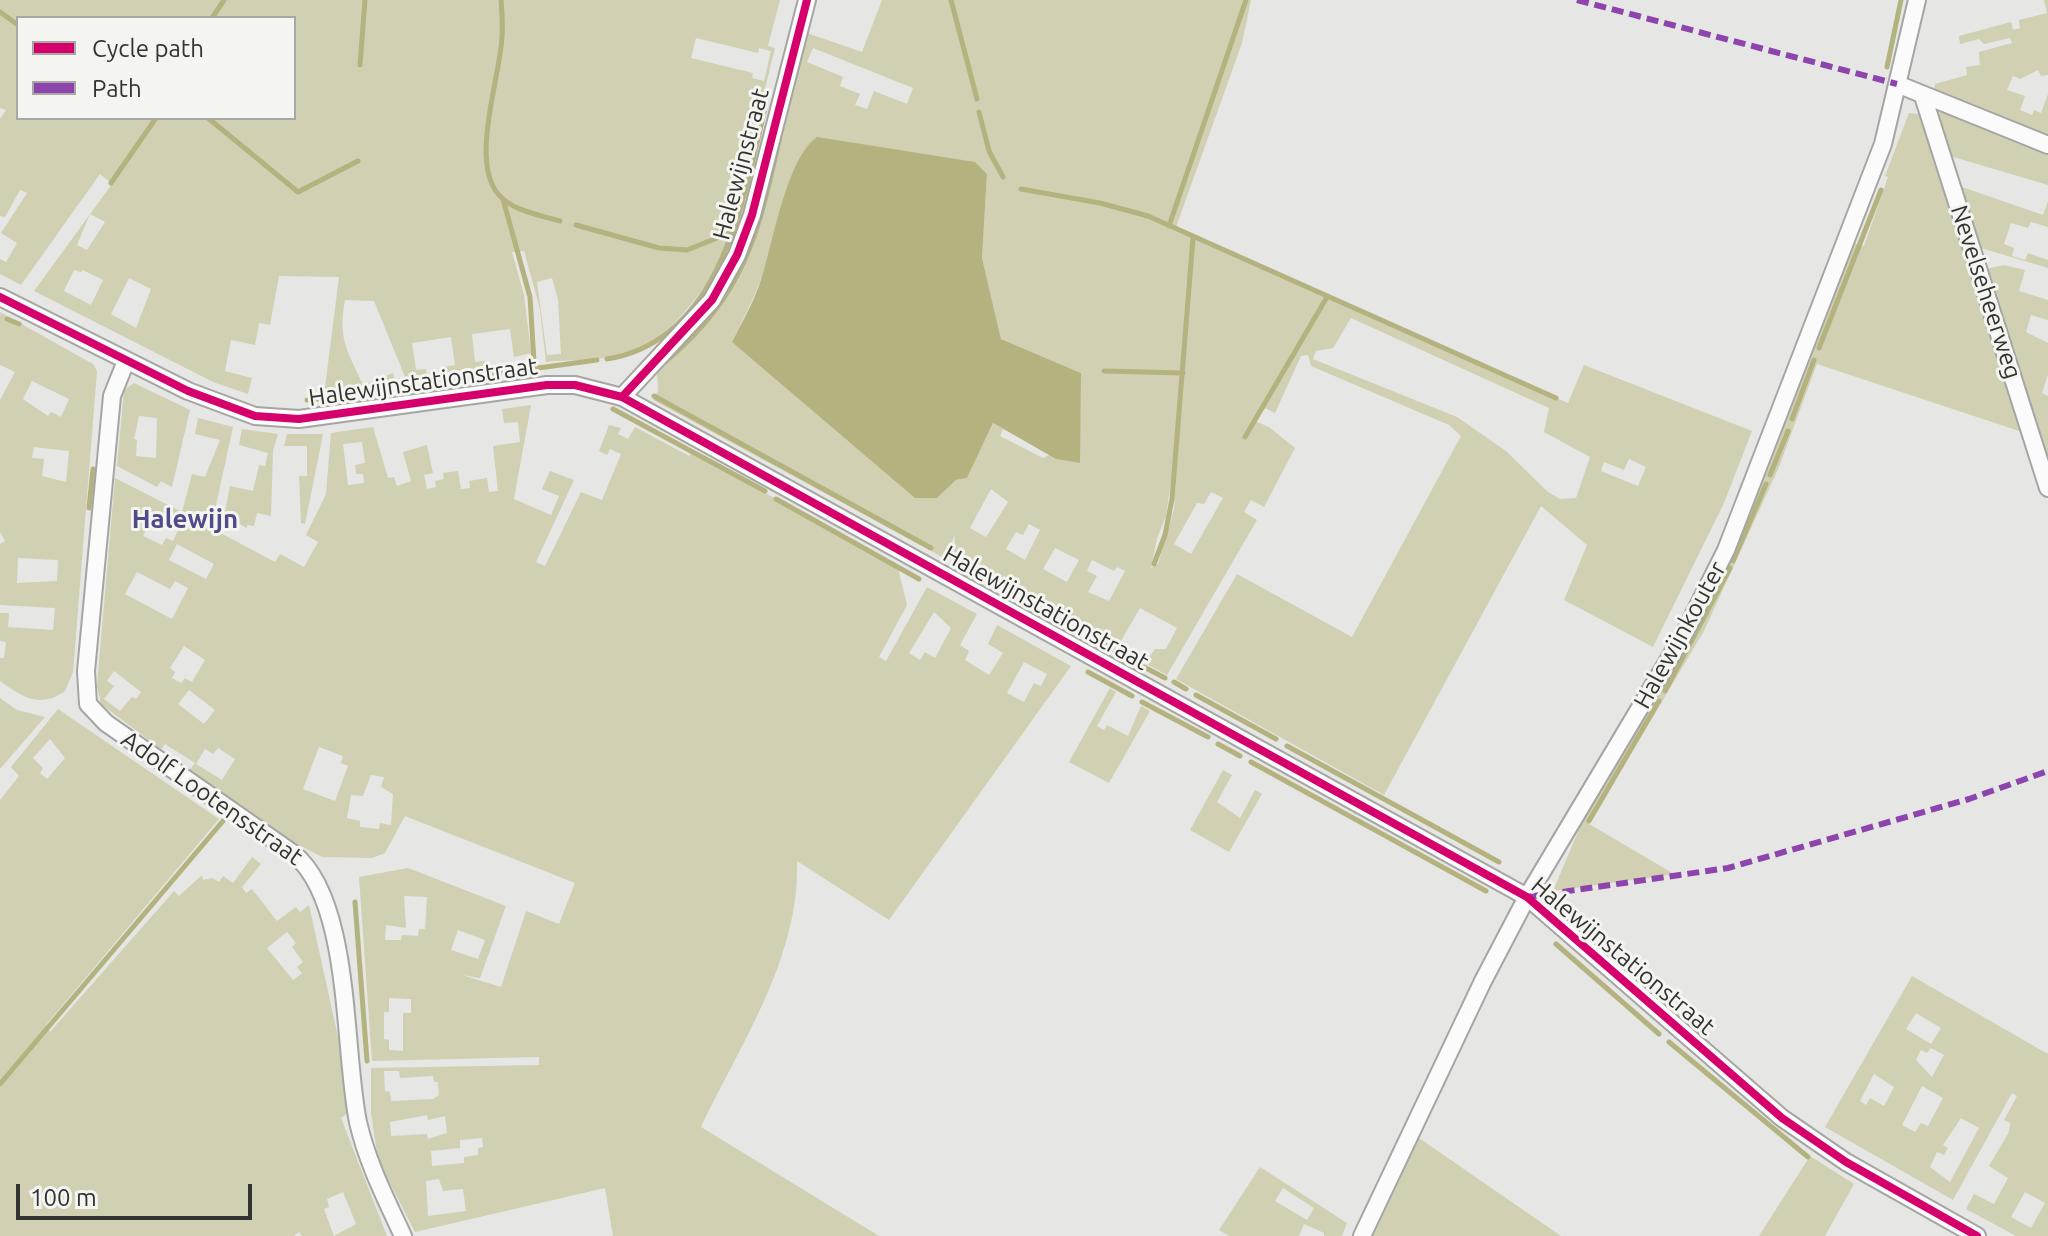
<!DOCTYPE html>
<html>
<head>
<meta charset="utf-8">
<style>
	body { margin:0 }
	#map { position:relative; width:2048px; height:1236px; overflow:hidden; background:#e6e6e5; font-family:Ubuntu,sans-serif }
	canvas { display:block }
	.legend { position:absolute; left:16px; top:16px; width:280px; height:104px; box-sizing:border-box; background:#f4f4f1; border:2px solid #a7a7a5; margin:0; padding:10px 14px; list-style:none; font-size:24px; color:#333332 }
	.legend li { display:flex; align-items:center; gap:16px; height:40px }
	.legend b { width:40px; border:2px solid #a7a7a5 }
	.scale { position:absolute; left:16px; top:1184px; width:236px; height:36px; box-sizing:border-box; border:4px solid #333332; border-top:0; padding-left:10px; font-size:24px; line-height:28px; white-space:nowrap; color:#333332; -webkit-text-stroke:6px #f4f4f1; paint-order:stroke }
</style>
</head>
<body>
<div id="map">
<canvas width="2048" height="1236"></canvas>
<ul class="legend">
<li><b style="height:10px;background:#d6006c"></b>Cycle path</li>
<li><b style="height:10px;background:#8e44ad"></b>Path</li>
</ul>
<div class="scale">100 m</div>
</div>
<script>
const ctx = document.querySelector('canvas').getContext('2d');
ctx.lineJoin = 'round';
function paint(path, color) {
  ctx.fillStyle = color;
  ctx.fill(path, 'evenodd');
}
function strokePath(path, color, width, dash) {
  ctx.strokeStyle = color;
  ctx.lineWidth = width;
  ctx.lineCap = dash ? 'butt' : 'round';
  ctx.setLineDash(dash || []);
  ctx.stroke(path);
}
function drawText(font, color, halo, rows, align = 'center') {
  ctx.font = font + ' Ubuntu,sans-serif';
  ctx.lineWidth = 6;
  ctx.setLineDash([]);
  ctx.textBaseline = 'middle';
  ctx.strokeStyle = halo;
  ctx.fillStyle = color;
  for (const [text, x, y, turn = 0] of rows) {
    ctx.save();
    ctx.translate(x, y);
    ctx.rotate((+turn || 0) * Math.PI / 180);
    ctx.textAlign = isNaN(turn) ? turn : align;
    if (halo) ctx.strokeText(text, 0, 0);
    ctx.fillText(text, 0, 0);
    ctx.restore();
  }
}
const green = new Path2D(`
	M0,0H780L768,46L775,48L737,202L752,204C727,251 686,332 633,352C608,361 573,359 546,362L540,309L524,251L512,252L524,295L531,353L514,357L510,329L472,334L475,362L485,361V367L444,373V367L455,365L451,337L412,343L416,370L426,369L427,375L405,377L374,301L345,300C337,340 349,353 363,385L393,373L396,387L324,395L339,277L279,276L270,325L259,323L255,345L231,340L225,371L252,378L248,394L213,382L34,291L112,184L100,174L21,285L0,274V259L6,262L17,243L1,233L27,193L20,190L5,217L0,216V119L6,110L0,108ZM18,18H294V118H18ZM696,38L758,53L759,48L771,51L764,81L752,78L753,73L691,58ZM90,214L105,222L87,250L77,245ZM74,270L81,272L83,270L103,280L91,305L64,291ZM129,278L151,289L136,328L111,314ZM552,278L558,300L561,354L547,355L537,282Z
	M882,0H1251L1242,43L1175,230L1568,403L1584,365L1752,431L1724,503L1653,647L1564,600L1587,545L1541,506L1384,795L1176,679L1237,574L1352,637L1461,436L1449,425L1311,366L1308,355L1301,356L1275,413L1265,408L1255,421L1269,427L1295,448L1264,507L1251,500L1244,512L1257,520L1167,675L1145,663L1155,649H1166L1177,628L1140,608L1118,646L954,554L955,535L944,558L653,400L658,391L657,373L665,361L692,337L730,282L804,32L862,52ZM813,48L913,88L907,104L874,91L867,109L855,105L860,94L840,86L843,77L807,62ZM987,174L982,258L1001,339L1081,373L1079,463L1049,455L1043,458L1000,436L1003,429L993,423L967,478L956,480L937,498L732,342L757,290L776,235ZM1351,318L1549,408L1544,432L1590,457L1576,498L1560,499L1548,492L1506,451L1457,417L1313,359L1316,351L1333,348ZM1180,416L1174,509L1158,564L1151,568L1157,538L1166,516ZM1629,459L1646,467L1638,486L1601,471L1604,462L1624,470ZM991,489L1008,502L986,537L970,528ZM1211,492L1223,498L1191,554L1174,544L1197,503L1204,504ZM1029,524L1040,530L1025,560L1006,549L1016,532L1023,535ZM1055,548L1079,560L1067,582L1043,569ZM1092,560L1114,571L1117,567L1125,571L1109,601L1088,592L1097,576L1087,571Z
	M2044,0H2048V75L2041,76L2038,70L2020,79L2013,76L2007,90L2025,96L2020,110L2032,115L2034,110L2041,113L2048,94V137L1934,92L1935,84L1967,75L1966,67L1980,65L1979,52L2012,43L2010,38L1984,44L1979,39L1960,44L1959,36L2011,22L2013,30L2020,28L2019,20L2047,13Z
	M1945,111L2048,149V185L1950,156L1937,113Z
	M1909,113L1919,114L1926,122L2025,433L1817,364L1779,467L1704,631L1589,824L1674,874L1553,891L1583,820L1718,582L1749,514L1854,243L1864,246L1888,177L1885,176Z
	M1962,187L2043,215L2048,201V227L2031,222L2028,228L2011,223L2004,244L2014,248L2012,256L2025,260L2028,253L2048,260V268L1981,248Z
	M2004,265L2025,270L2019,291L2048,300V320L2031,315L2026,332L2048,343V375L2042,393L2048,396V459L1986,269Z
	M0,312L93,364L97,371L73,672L65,691C40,709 22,697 0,681V658H4L6,642L0,641V613H9L8,627L53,630L55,608L0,605V544L5,541L0,532V400L15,372L0,365ZM32,381L69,399L61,417L51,412L48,416L23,399ZM34,447L69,451L66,482L42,476L44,459L32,458ZM18,558L58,560L57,581L17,583Z
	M134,383L190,410L172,487L161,481L157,487L117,466L124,390ZM139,416L157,418L156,458L136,456L137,440L134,439Z
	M531,405L514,499L551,515L559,496L542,489L550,471L574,480L536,562L545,566L581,492L602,500L621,454L610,449L607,455L599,451L609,425L621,428L618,434L628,439L635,427L689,456L691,453L897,564L907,605L879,657L886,661L927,587L977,614L960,645L969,651L965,660L989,675L1003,653L988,644L997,625L1071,666L889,920L797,861C800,957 741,1043 701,1127L879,1236H613L605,1188L415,1232L378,1160L371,1113V1068L539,1065V1057L372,1061L359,877L408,868L506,906L480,978L462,975L501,987L526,911L559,924L575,883L405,816L385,853L372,858L322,857L276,833L189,771L195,763L165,744L161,749L101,704L97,686L115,478L182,512L192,474L205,477L220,440L195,434L198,418L233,427L211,528L275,562L280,554L304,567L318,542L306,535L326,494L331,433L373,427L388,478L394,477L397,486L411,481L403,452L427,445L433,473L424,475L427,489L436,487L435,481L444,479L443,473L458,471L461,489L470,488L469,481L487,478L489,492L498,491L493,446L520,442L518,422L504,423L502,409ZM362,442L365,463L355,465L356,474H363L364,483L348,485L343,444ZM152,517L178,530L173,541L166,538L162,545L143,536ZM177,544L214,564L206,579L169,560ZM137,572L170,589L175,581L188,588L172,619L125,594ZM934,612L951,628L935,658L925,652L920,660L909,653ZM184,646L205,660L192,682L185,678L181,683L172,678L175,672L170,668ZM1024,662L1047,674L1041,686L1034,683L1024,702L1007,693ZM114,671L141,692L136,699L132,697L120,711L104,699L114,686L107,681ZM189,690L215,710L204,724L178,704ZM319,747L343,756L341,763L348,766L335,801L303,789ZM218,748L235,759L222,780L196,764L205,749L213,754ZM371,775L384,777L381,787L393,794L391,825L380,823L379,829L360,827V821L347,818L351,795L363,796ZM404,896L427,897L425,929H419L418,936L402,935L401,940H385L386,925L406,928ZM458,930L485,940L478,959L451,950ZM389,998L411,999V1013H403V1051L389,1050V1040L384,1039V1012H389ZM384,1071H399L400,1078L433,1076L434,1082H438L439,1095L433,1099L391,1101L390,1092L385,1091ZM427,1115L428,1120L445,1116L447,1133L428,1139L427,1134L391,1136L390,1122ZM482,1138L483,1147L478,1148V1155L464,1157V1163L432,1166L431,1151L460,1148V1140ZM439,1179L443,1191L463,1189L466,1211L428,1216L426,1181Z
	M242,429L278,434L273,451L271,516L257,513L254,526L247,525V528L224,516L230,486L253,491L259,465L265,466L268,453L239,445Z
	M287,434H323L305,524L301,523L299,476H307V446H284Z
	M1110,688L1116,692L1097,726L1104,730L1107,725L1128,736L1141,706L1150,711L1109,783L1069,762Z
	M0,698L17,710L45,717L0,769Z
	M58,709L219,819L46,1025L50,1032L174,891L179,896L202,875L203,880L213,878L219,882L223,876L233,883L252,857L261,864L242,887L246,893L252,889L277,921L296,907L300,912L309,905L338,1037L343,1032L350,1111L341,1118L387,1236H302L299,1232L294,1236H0V800L19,776L11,767ZM50,739L65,758L47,779L40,773L43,768L33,758ZM287,932L296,943L292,947L303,962L297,967L302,973L293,980L267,948ZM343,1192L356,1224L334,1236L324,1209L329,1207L327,1199Z
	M1223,770L1232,775L1217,802L1240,818L1255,790L1262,794L1229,852L1190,830Z
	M1912,976L2048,1054V1236H2016L1966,1209L1974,1194L1994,1204L2008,1178L1989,1166L2009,1132L2010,1123L2004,1120L2017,1096L2012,1093L1953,1200L1825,1127ZM1916,1013L1941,1028L1931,1044L1906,1029ZM1931,1048L1944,1055L1932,1077L1916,1060L1921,1050L1927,1053ZM1874,1074L1894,1087L1884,1106L1870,1098L1866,1105L1860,1101ZM1922,1086L1943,1098L1928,1126L1921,1123L1915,1132L1902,1125ZM1961,1118L1979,1128L1950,1182L1930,1167L1937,1152L1944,1155L1948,1148L1943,1145ZM2025,1192L2045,1203L2031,1228L2011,1217Z
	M1419,1138L1561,1236H1373Z
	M1810,1156L1854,1184L1825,1236H1759Z
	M1260,1167L1347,1223L1342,1236H1324V1233L1304,1224L1299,1236H1229L1219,1230ZM1283,1188L1314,1208L1307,1220L1275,1201Z`);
const water = new Path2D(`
	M817,137L975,162L987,174L982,258L1001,339L1081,373L1080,463L1056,459L993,423L967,478L956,480L937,498H915L732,342C741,324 752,305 759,286C773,247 785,160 817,137Z`);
const stream = new Path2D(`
	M501,0C502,12 503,25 502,37C500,78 470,160 498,194C512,211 540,215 560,221
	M951,0L977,99
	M0,12L18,25
	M212,18L224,0
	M360,65L365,0
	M1887,67L1901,0
	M979,112L989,151L1003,177
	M208,118L298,192L358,161
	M111,183L156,118
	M1021,189L1100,203L1148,216L1556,398
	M503,199L530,297L534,362L538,368L597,360
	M576,225L659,248L687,250L732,232
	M1169,226L1246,0
	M7,319L19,324
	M1819,348L1881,190
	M607,359C722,341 744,197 766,104
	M666,361C744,295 758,236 779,140
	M1104,371L1183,373
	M462,379L531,369
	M654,396L931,548
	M307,400L340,397
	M613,409L765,491
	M1792,419L1814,360
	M1245,437L1327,297
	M1770,475L1788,431
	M776,499L919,579
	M89,508L93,469
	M1733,561L1766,484
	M1154,564L1165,535L1172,499L1193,238
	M1093,638L1126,657
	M1142,666L1165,678
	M1088,672L1132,696
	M1174,682L1186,689
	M1665,691L1730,568
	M1196,695L1276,739
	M1142,702L1208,737
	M1218,744L1240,756
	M1287,746L1499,862
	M1251,762L1486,891
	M1589,821L1659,701
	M355,902L367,1061
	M1556,944L1659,1034
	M1669,1042L1808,1157
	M0,1084L223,821`);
const minor = new Path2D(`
	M1897,84L2048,145
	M1923,96L2048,488
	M0,297L188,391L255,416L299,419L547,385H575L622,397L1527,897L1782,1118L1846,1162L1977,1236
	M126,361L112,396L86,671L88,704L106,723L294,854C352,902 343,1050 358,1122C367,1162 386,1199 403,1236
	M622,397L712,300L737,255L752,215L807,0
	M1362,1236L1483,981L1527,897L1684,634L1726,550L1883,144L1917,0`);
const quiet = new Path2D(`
	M1577,0L1897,84
	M1527,897L1728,868L1969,799L2048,771`);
const cycleway = new Path2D(`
	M0,297L188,391L255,416L299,419L547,385H575L622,397L1527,897L1782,1118L1846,1162L1977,1236
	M622,397L712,300L737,255L752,215L807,0`);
const streetNames = [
	["Halewijnstraat",741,164,-75],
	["Nevelseheerweg",1986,292,72],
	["Halewijnstationstraat",423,382,-8],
	["Halewijnstationstraat",1046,608,29],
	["Halewijnkouter",1680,635,-61],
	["Adolf Lootensstraat",212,798,35],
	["Halewijnstationstraat",1623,956,40]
];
const neighbourhoodNames = [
	["Halewijn",185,519]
];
paint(green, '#d1d0b2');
paint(water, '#b4b27e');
strokePath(stream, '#b4b27e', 5);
strokePath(minor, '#a5a5a4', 20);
strokePath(minor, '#fbfbfb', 16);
strokePath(quiet, '#8e44ad', 6, [12, 6]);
strokePath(cycleway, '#d6006c', 8);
drawText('24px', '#333332', '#f4f4f1', streetNames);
drawText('bold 26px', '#514b89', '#f4f4f1', neighbourhoodNames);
</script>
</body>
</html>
